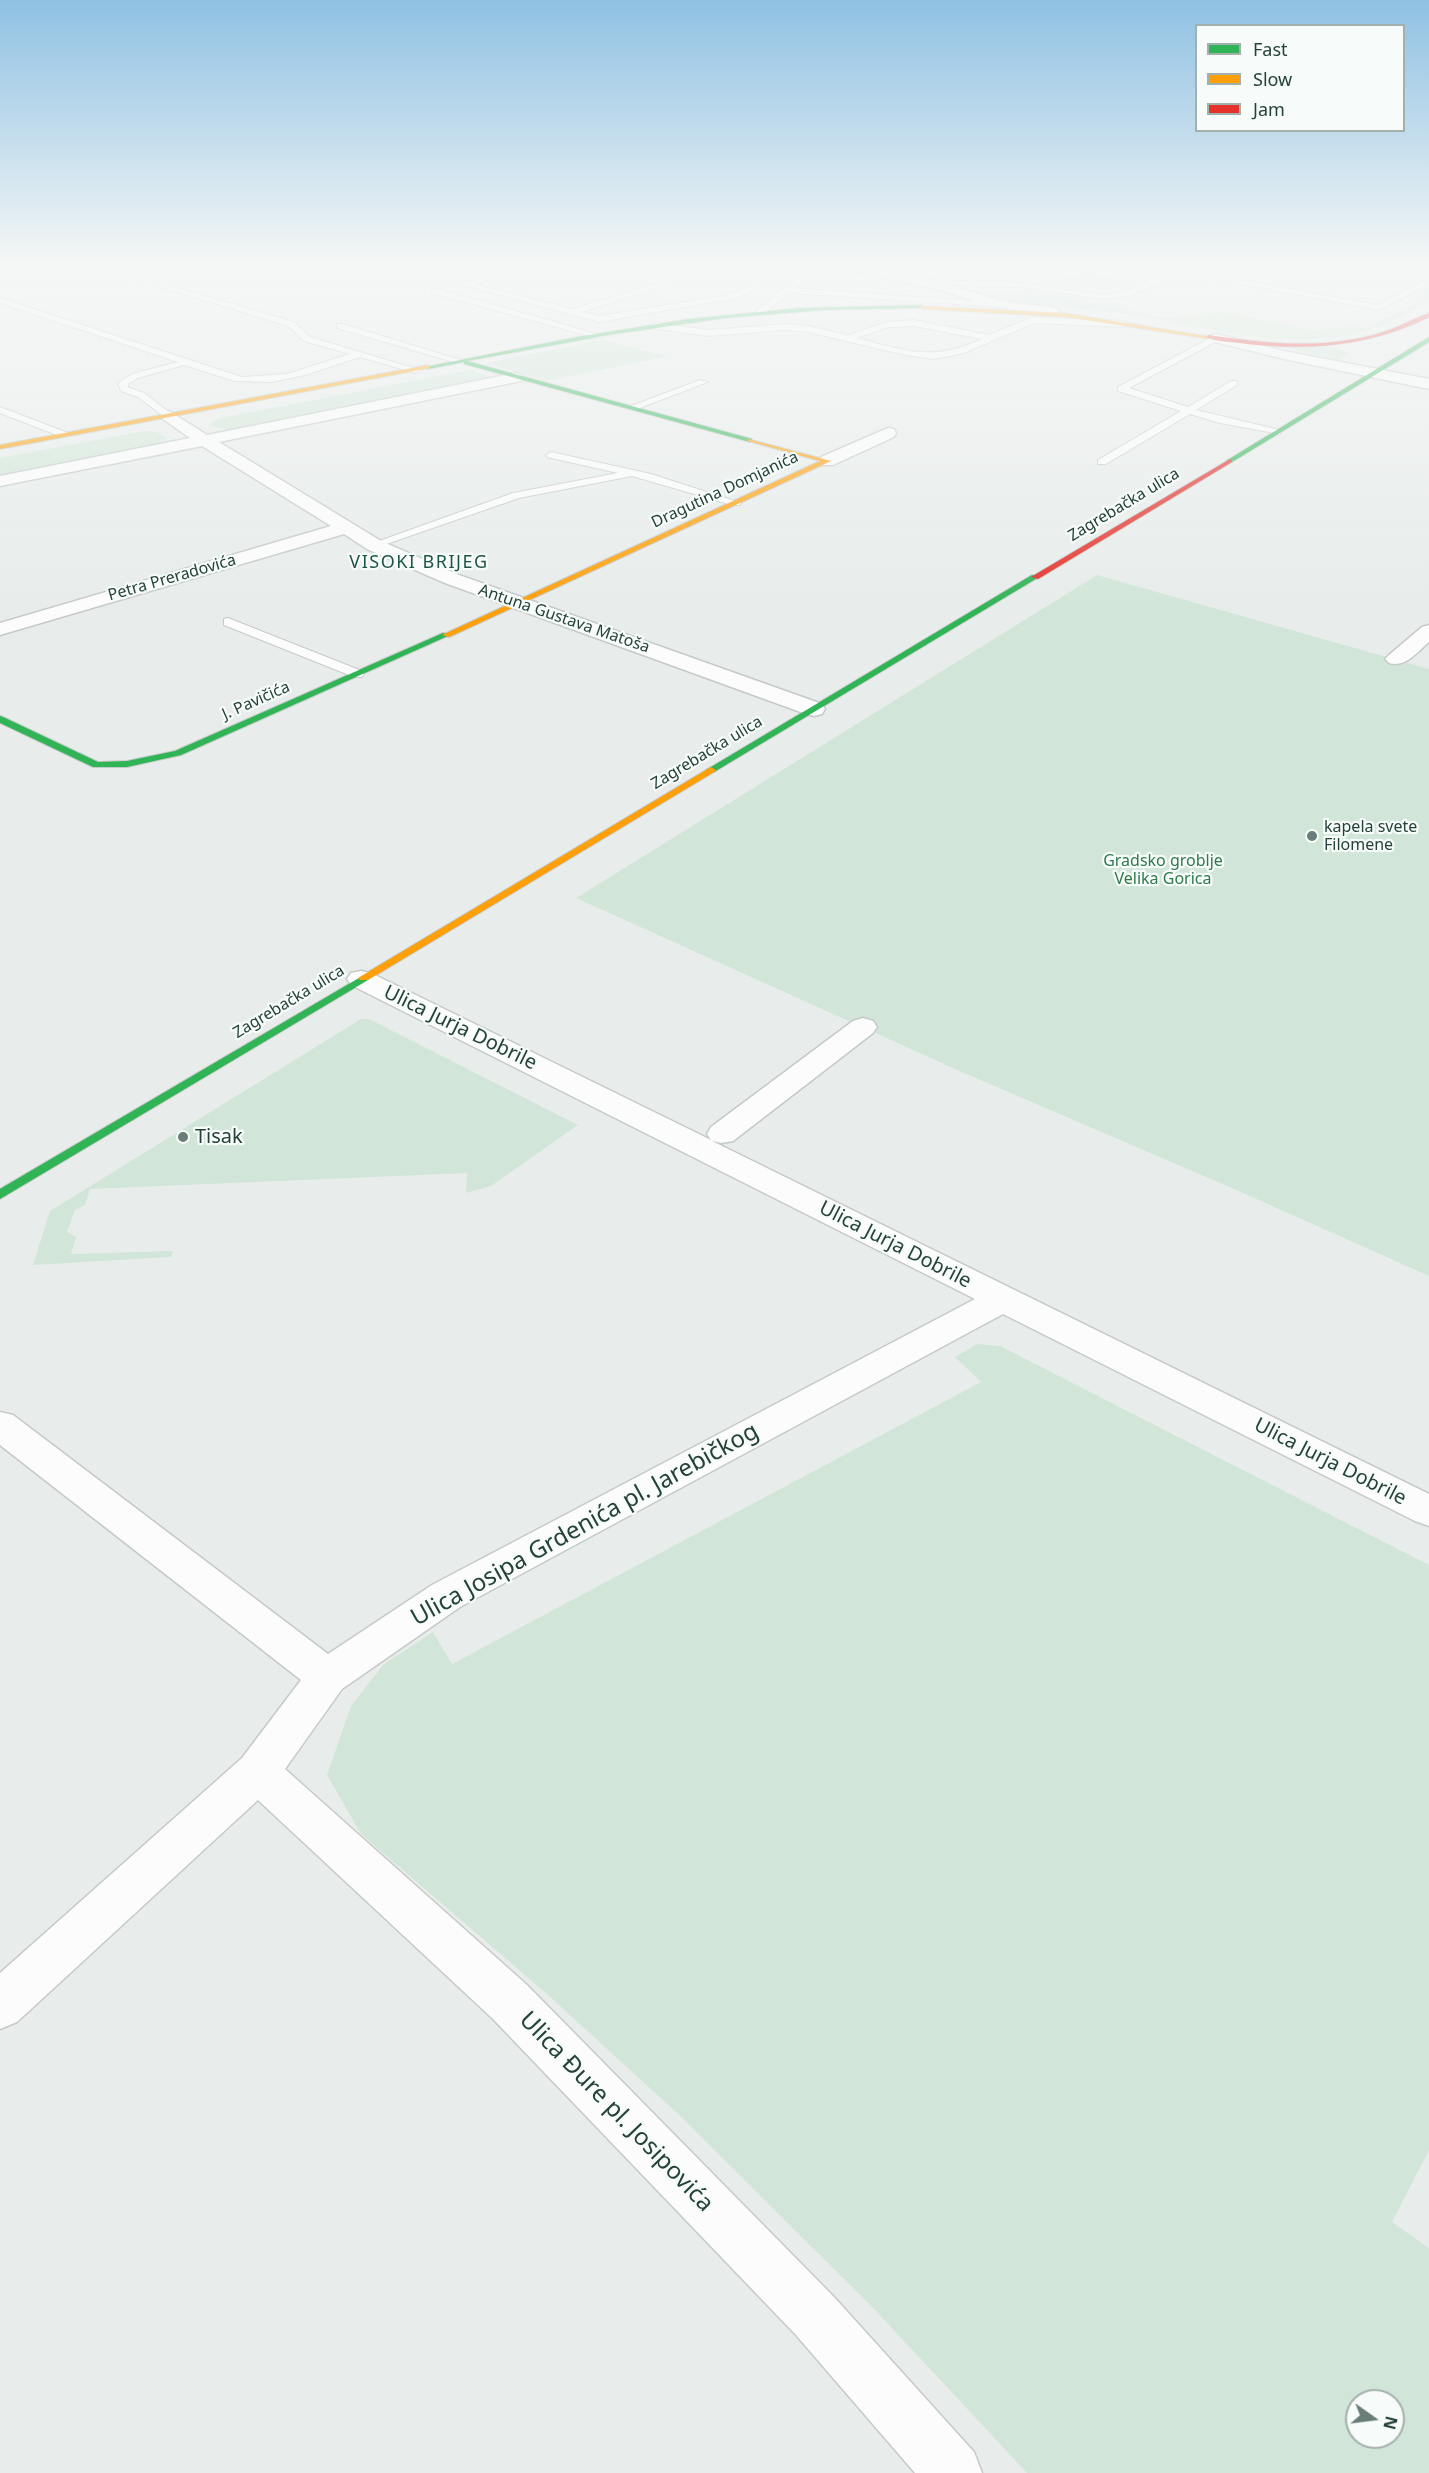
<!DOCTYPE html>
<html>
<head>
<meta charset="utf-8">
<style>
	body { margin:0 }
	#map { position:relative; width:1429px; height:2473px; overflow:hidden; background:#e8edeb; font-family:"Noto Sans",sans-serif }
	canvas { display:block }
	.legend { position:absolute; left:1195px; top:24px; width:210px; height:108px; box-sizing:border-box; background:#f7fbf9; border:2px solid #a3b1ad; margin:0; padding:8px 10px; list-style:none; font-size:18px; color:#24423a }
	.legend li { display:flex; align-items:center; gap:12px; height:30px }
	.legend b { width:30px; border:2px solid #a3b1ad }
	.north { position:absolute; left:1345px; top:2389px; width:60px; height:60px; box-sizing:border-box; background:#f7fbf9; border:2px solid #a3b1ad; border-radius:50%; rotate:104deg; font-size:16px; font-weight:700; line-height:24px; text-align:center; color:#24423a }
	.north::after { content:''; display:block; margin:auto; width:21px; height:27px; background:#697e78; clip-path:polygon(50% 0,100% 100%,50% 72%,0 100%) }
</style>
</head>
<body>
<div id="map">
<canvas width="1429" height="2473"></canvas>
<ul class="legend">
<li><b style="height:8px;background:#30b455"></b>Fast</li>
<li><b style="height:8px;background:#ff9f0a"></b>Slow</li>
<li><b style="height:8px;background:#e5322d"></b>Jam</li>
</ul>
<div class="north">N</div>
</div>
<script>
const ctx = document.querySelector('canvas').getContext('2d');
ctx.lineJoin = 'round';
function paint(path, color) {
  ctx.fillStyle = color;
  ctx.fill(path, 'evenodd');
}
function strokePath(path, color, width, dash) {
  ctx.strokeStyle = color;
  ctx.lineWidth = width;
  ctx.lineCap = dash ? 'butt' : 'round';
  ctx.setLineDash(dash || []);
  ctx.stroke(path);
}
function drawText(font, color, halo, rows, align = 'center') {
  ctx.font = font + ' "Noto Sans",sans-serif';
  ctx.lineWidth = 4.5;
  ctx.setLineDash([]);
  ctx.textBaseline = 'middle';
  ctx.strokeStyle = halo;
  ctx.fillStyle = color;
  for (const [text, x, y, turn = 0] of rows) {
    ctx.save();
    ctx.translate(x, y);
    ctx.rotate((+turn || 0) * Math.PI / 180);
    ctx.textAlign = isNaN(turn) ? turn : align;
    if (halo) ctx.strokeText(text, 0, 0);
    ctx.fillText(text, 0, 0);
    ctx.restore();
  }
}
const green = new Path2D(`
	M1086,273L1138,283L1072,287L1043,283Z
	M1429,286V300C1410,311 1392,323 1372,329C1288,356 1201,324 1118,313C1078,308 1029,310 991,297V294L998,291L1030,289L1170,318L1179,315L1201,316L1217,311L1313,330L1357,326L1367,328L1423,300L1410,296Z
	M603,340L668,356L546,381L485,363Z
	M1336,347L1351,353L1340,360L1284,348Z
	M469,370L489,376V379L232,430L211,426V422L220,418Z
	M145,431L157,432L167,438L154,446L0,477V458Z
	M1097,575L1429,669V1276L1234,1189L955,1069L576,898Z
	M361,1019H369L578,1125L491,1186L466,1193L467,1173L90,1189L85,1205L75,1210L67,1232L76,1237L71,1254L173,1251L171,1257L33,1265L50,1211Z
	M977,1344L1000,1346L1429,1565V2150L1392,2222L1429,2248V2473H1027L876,2311L677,2113L548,1995L361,1834L327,1775L351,1706L383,1665L433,1632L452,1664L981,1382L955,1357ZM1357,2401H1393V2437H1357Z`);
const lane = new Path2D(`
	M89,265H100L294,322L310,337L420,370L415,373L360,357L305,375L272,382L235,381L184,365L138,378L128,384V387L144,393L174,416L166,418L138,397L121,391L118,383L132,374L178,362L0,303V298L242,377L287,374L350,354L304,341L288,326Z
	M525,265H536L473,284L573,309L718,265H729L582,312L599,316L727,295L743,289L771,265L778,267L749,293L731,299L599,322L460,284Z
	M814,265H822L794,288L1002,303L1006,305L1002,307L789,293L763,314H757V310Z
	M1395,265L1429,268V272L1399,267Z
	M1188,270L1378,305L1422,282L1429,284L1379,310L1188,274L1176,275L1129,296L1104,299L1021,287L924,284L920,282L924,280L1021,283L1104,295L1124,292L1172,271Z
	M432,289H438L604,336L597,338L432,293Z
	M1033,317L1124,321L1128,324L1124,327L1034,323L964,353L934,359L905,355L808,332L785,330L709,336L656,329L652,326L656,323L709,330L785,324L808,326L848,335L887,322L914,320L989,335ZM914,326L982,339C932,362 907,351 857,338L888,327Z
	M337,324H343L464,361L457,363L337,328Z
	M1216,335L1219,336V340L1129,388L1188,407L1231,381H1237V385L1196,410L1280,430V434L1220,423L1190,414L1106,464H1098V460L1181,411L1118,391V387Z
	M700,380L708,382L634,410L626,408Z
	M0,407L68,433L70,435L62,437L0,413Z
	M551,452L651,474L741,503L740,505H732L632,476L519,498L378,547L374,548L368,545L513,493L618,473L547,457L546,455Z
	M228,618L362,671L364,674L362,677H354L224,625V619Z`);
const street = new Path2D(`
	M838,265C883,261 949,286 993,298C1012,304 1033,304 1053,307L1060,311L1053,315L993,307L947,292L840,268Z
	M1216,334L1284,351L1429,379V389L1284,359L1211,341L1209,338L1211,335Z
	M516,373L521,375L524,378L521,381L219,442L381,541L459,575L822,704L825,709L822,714L814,716L806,714L445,583L367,549L344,534L0,635V623L331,526L202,446L0,486V476L190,438L163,419L161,416L169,411L207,435Z
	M888,428L894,429L896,433L894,437L833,465H821L818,461L821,457Z
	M1429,625V642C1417,652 1406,668 1389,663L1385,659L1389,655L1422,627Z
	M361,971L371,973L711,1140L707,1134L711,1127L853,1021L863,1018L873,1021L877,1027L873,1033L733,1141L722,1143L712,1141L1429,1494V1526L1415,1521L1003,1314L460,1607L342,1689L285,1769L527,1985L834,2297L974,2452L982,2473H915L796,2335L493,2019L258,1800L17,2022L0,2029V1973L242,1758L301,1680L0,1445V1412L13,1415L328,1654L432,1585L975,1299L351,985L347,979L351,973Z`);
const fast = new Path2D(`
	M922,305L924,308L824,310L726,318L614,334L467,361L752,439L750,442L464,364V362L428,369L425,367L577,337L689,319L799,308Z
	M1429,337V342L1232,462L1226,461Z
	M1032,575L1039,577L714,772L706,770Z
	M443,633L450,635L181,755L127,767H93L0,723V716L3,717L98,762L127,761L175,751Z
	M364,975L370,978L368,980L0,1199V1189Z`);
const slow = new Path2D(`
	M920,306L1065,313L1212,337L1209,339L1065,317L922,309Z
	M428,365L430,368L0,449V445Z
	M748,439L831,461L449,637L442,635L820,461L748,441Z
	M711,767L716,770L714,772L368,980H360L358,978Z`);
const jam = new Path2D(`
	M1429,313V317C1372,346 1310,351 1247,344C1234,342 1217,342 1206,337L1209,335C1262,343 1317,349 1369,336C1390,331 1409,321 1429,313Z
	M1230,459L1232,460V462L1038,579L1031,577Z`);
const markers = [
	[1312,836,6,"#697e78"],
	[183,1137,6,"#697e78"]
];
const farStreetnames = [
	["Dragutina Domjanića",725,490,-25],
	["Zagrebačka ulica",1124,505,-31],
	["Petra Preradovića",172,578,-16],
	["Antuna Gustava Matoša",564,619,19],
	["J. Pavičića",256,701,-24],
	["Zagrebačka ulica",707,753,-31],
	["Zagrebačka ulica",289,1002,-31]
];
const farPoinames = [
	["kapela svete",1324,827],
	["Filomene",1324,845]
];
const farParknames = [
	["Gradsko groblje",1163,861],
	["Velika Gorica",1163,879]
];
const farQuarternames = [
	["VISOKI BRIJEG",419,563]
];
const streetNames = [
	["Ulica Jurja Dobrile",460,1028,26],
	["Ulica Jurja Dobrile",895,1245,27],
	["Ulica Jurja Dobrile",1330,1462,27]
];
const poiNames = [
	["Tisak",195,1137]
];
const nearStreetnames = [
	["Ulica Josipa Grdenića pl. Jarebičkog",585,1525,-29],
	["Ulica Đure pl. Josipovića",616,2112,46]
];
paint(green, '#d1e6d8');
strokePath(lane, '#c5cac8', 2);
strokePath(street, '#c5cac8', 3);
strokePath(fast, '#c3cbc8', 2);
strokePath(slow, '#c3cbc8', 2);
strokePath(jam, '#c3cbc8', 2);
paint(lane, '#fcfcfc');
paint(street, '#fcfcfc');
paint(fast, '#30b455');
paint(slow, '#ff9f0a');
paint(jam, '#e5322d');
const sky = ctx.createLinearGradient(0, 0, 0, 611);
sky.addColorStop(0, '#8fc1e3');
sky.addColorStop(0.43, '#f5f7f6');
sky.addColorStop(1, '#f5f7f600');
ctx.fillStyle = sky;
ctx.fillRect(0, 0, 1429, 611);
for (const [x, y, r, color] of markers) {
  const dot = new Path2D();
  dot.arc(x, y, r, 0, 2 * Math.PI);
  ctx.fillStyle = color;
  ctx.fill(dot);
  strokePath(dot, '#f7fbf9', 2);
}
drawText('16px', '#24423a', '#f7fbf9', farStreetnames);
drawText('16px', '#24423a', '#f7fbf9', farPoinames, 'left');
drawText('16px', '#2d7a4b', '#f7fbf9', farParknames);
ctx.letterSpacing = '1.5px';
drawText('18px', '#1f5548', '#f7fbf9', farQuarternames);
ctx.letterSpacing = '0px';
drawText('20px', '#24423a', '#f7fbf9', streetNames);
drawText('20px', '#24423a', '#f7fbf9', poiNames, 'left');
drawText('24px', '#24423a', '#f7fbf9', nearStreetnames);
</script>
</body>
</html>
